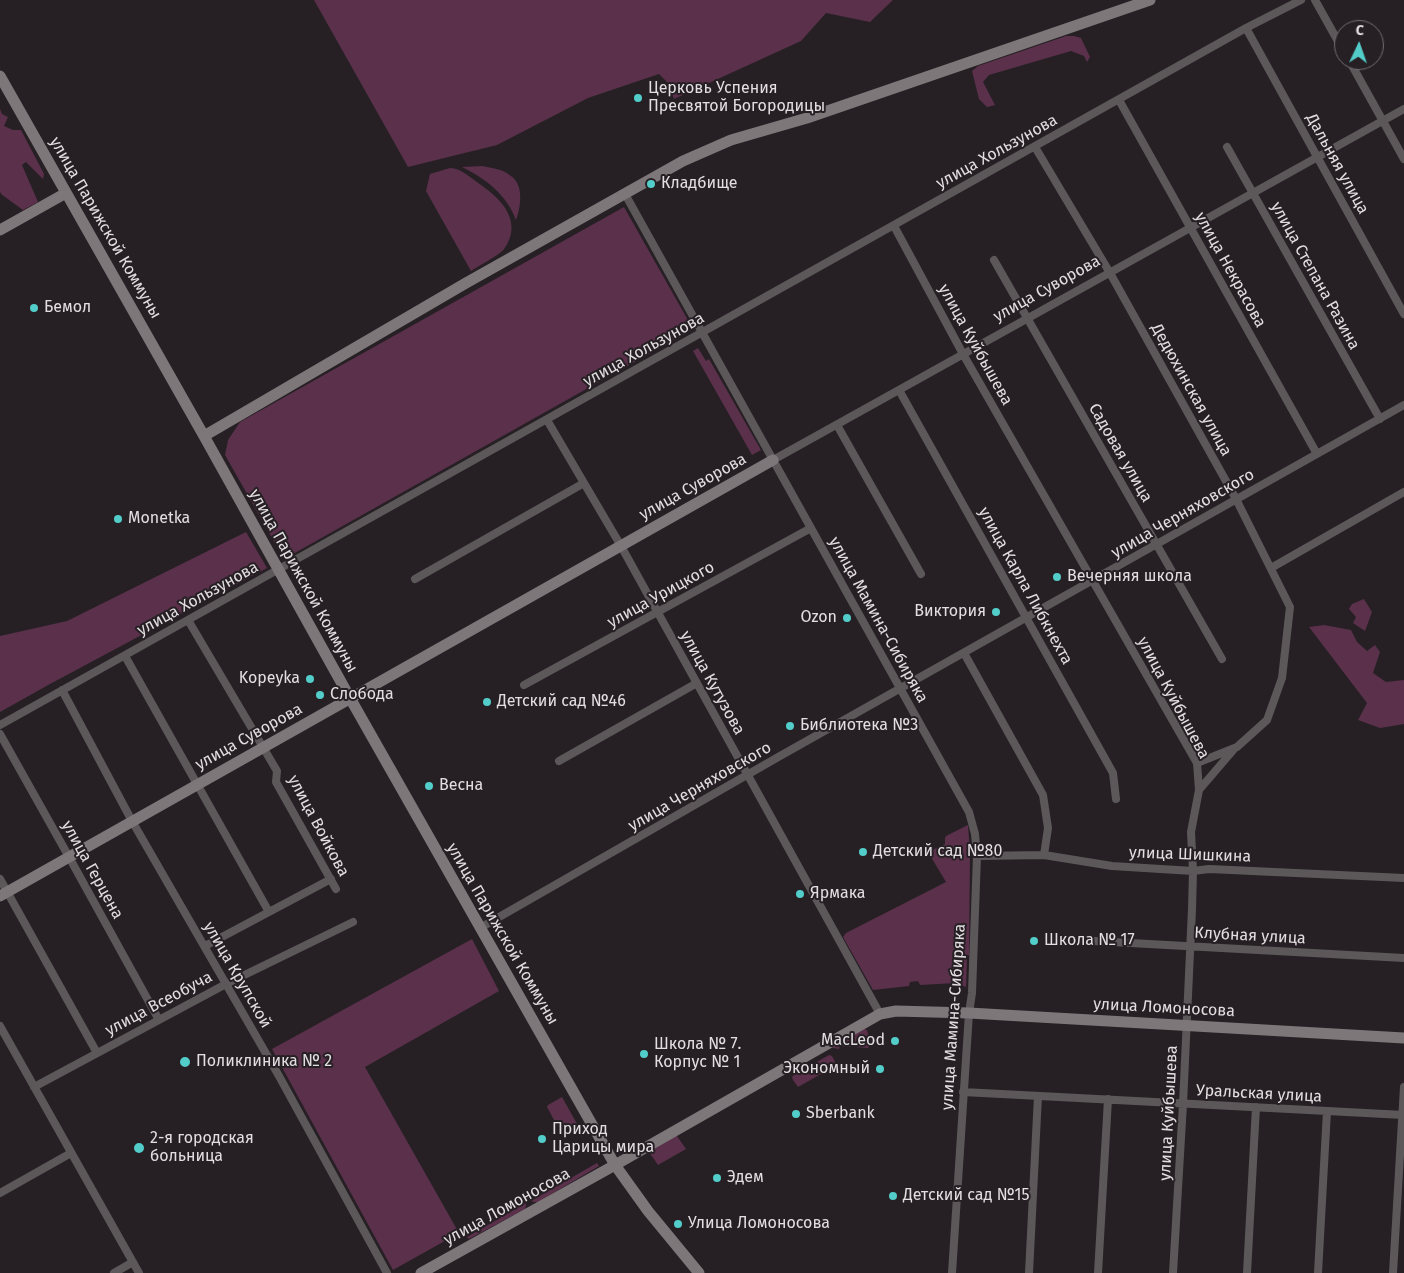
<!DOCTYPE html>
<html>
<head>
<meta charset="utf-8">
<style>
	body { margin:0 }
	#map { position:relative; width:1404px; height:1273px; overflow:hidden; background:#262024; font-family:"Fira Sans",sans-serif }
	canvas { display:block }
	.north { position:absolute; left:1334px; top:20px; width:50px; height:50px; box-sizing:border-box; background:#262024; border:1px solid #726c70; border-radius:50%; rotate:3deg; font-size:14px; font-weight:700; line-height:20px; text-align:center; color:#e3dee1 }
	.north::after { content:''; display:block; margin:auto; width:18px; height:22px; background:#53cdc9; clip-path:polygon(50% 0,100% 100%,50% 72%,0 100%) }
</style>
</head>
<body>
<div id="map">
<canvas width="1404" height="1273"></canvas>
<div class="north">С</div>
</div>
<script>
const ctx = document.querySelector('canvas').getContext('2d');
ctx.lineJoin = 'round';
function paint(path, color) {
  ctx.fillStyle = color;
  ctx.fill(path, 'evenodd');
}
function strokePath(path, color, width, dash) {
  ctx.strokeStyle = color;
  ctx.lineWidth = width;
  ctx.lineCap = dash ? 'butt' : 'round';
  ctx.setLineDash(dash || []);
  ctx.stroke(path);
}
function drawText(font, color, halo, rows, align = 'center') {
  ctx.font = font + ' "Fira Sans",sans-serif';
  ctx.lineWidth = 4;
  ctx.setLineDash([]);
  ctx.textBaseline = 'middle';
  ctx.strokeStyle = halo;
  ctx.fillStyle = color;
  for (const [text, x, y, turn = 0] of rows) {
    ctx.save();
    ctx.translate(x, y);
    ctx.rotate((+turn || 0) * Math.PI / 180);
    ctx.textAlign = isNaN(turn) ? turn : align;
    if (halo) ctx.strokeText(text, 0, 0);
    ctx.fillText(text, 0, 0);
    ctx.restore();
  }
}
const green = new Path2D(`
	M314,0H893L870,22L826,13L801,41L674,99L667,82L659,74L588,98L497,145L408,167Z
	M1066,36H1074L1081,38L1090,57L1087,62L1084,56L1071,51L989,75L983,82L995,105L987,107L979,99L972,71L978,66Z
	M0,109L2,114L8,117L4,126L13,130H21L44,174L43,179L26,162L22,165L38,202L23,210L1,194L0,191Z
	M482,166C492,168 503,169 511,176C524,185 521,207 516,220C507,195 485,178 462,167Z
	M450,168C461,168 472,179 481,185C503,200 523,223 504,249C500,255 478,266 471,271L426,191L430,174Z
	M624,207L693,329L284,559L225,455L228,440L240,422Z
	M698,348L706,361L709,359L761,450L752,455L693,351Z
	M246,532L267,568L50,684L0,712V636L67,621Z
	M1364,599L1372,612L1365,631L1353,623L1356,617L1349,609L1352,604Z
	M1324,625L1351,630L1357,642L1367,651L1375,645L1380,652L1373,673L1386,682L1404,680V724L1380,728L1358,720L1367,703L1309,627Z
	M968,825L970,853L969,955L967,956L966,987L956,983L920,985L918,981L910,982L909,986L873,990L843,937L846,933L946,882L928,852L945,844V838L946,836Z
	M472,939L499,991L365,1067L459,1233L393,1270L272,1049Z
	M864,1029L867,1030L871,1044L868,1048L840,1046L839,1049L833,1048V1045Z
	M829,1055L832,1056L837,1065L798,1087L793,1080L792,1077L794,1075Z
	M562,1097L581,1131L572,1135L560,1131L547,1107L548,1105Z
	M675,1136H677L686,1149L658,1165L649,1152Z
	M597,1163L599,1166L538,1202H534L531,1201Z
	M526,1203V1206L525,1209L469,1239L467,1237Z`);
const street = new Path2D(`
	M1315,0L1344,52
	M1246,28L1404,314
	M1349,60L1404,159
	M1119,100L1317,454
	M1035,147L1110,273L1236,499L1290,607L1282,678L1267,720L1237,747L1197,763
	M1227,147L1380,419
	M625,194L969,812L975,834L977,856L972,993L969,1013L952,1273
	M894,226L963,354L1197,763L1199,790L1191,832L1193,871L1192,909L1183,1104L1173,1273
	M994,260L1222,659
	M899,390L1113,773L1116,799
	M547,420L621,546L880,1014
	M837,425L921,574
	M773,460L1404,109
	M1271,568L1404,492
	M415,579L584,483
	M188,620L277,771L276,782L336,889
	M964,653L1043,795L1048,828L1044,855
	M125,656L269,912
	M524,685L811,528
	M62,690L132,821L279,1076L387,1273
	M0,725L1246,28L1301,0
	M0,734L69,857L159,1020
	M559,761L697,683
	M1199,790L1235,748
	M977,856L1044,855L1112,866L1193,871L1209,869L1404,878
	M0,879L97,1053
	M480,928L780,756L1404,405
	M1094,941L1404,958
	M205,946L331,879
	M0,1026L139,1273
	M34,1087L226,984L353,922
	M963,1092L1404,1115
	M0,1193L71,1153
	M114,1273L133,1262
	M1029,1273L1038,1096
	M1098,1273L1108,1099
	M1247,1273L1256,1107
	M1318,1273L1327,1111
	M1393,1273L1404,1087`);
const secondary = new Path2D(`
	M0,76L204,436L350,698L615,1165L648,1211L699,1273
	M0,230L66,193
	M204,436L466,283L683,161L731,140L807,118L1150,0
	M0,896L773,460
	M421,1273L615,1165L880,1014L896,1011L969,1013L1404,1038`);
const markers = [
	[638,98,5,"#53cdc9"],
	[651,184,5,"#53cdc9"],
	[34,308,5,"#53cdc9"],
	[118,519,5,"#53cdc9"],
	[1057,577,5,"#53cdc9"],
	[996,612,5,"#53cdc9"],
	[847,618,5,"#53cdc9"],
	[310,679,5,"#53cdc9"],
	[320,695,5,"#53cdc9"],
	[487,702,5,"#53cdc9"],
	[790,726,5,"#53cdc9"],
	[429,786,5,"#53cdc9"],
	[863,852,5,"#53cdc9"],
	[800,894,5,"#53cdc9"],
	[1034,941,5,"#53cdc9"],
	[895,1041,5,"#53cdc9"],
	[644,1054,5,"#53cdc9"],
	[185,1062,6,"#53cdc9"],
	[880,1069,5,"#53cdc9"],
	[796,1114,5,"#53cdc9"],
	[542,1139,5,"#53cdc9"],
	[139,1148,6,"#53cdc9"],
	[717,1178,5,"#53cdc9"],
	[893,1196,5,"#53cdc9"],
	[678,1224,5,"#53cdc9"]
];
const poiNames = [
	["Церковь Успения",648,89],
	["Пресвятой Богородицы",648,107],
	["Кладбище",661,184],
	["Бемол",44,308],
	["Monetka",128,519],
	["Вечерняя школа",1067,577],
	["Виктория",986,612,"right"],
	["Ozon",837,618,"right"],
	["Kopeyka",300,679,"right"],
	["Слобода",330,695],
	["Детский сад №46",497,702],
	["Библиотека №3",800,726],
	["Весна",439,786],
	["Детский сад №80",873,852],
	["Ярмака",810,894],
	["Школа № 17",1044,941],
	["MacLeod",885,1041,"right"],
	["Школа № 7.",654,1045],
	["Корпус № 1",654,1063],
	["Поликлиника № 2",196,1062],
	["Экономный",870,1069,"right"],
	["Sberbank",806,1114],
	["Приход",552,1130],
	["Царицы мира",552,1148],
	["2-я городская",150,1139],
	["больница",150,1157],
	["Эдем",727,1178],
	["Детский сад №15",903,1196],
	["Улица Ломоносова",688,1224]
];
const streetNames = [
	["улица Хользунова",997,152,-29],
	["Дальняя улица",1337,164,61],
	["улица Парижской Коммуны",105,228,60],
	["улица Некрасова",1230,270,61],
	["улица Степана Разина",1315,276,61],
	["улица Суворова",1047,289,-29],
	["улица Куйбышева",975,345,61],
	["улица Хользунова",644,350,-29],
	["Дедюхинская улица",1191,390,61],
	["Садовая улица",1120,453,60],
	["улица Суворова",693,487,-29],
	["улица Черняховского",1183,514,-30],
	["улица Парижской Коммуны",303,581,61],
	["улица Карла Либкнехта",1025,586,61],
	["улица Урицкого",661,595,-29],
	["улица Хользунова",198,599,-29],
	["улица Мамина-Сибиряка",878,620,61],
	["улица Кутузова",712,683,61],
	["улица Куйбышева",1173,698,62],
	["улица Суворова",249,737,-29],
	["улица Черняховского",700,787,-30],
	["улица Войкова",318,826,62],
	["улица Шишкина",1190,855,2],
	["улица Герцена",92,870,61],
	["улица Парижской Коммуны",502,934,60],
	["Клубная улица",1250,936,3],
	["улица Крупской",237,975,60],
	["улица Всеобуча",159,1004,-28],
	["улица Ломоносова",1164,1008,3],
	["улица Мамина-Сибиряка",954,1017,-86],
	["Уральская улица",1259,1094,3],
	["улица Куйбышева",1169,1113,-87],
	["улица Ломоносова",507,1207,-29]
];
paint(green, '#5a304b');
strokePath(street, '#5c585a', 8);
strokePath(secondary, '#7d777a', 11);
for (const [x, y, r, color] of markers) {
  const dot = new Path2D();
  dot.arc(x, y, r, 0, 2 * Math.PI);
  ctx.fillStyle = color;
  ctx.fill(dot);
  strokePath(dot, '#262024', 2);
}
drawText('16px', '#e3dee1', '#262024', poiNames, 'left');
drawText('16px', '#e3dee1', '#262024', streetNames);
</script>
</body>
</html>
